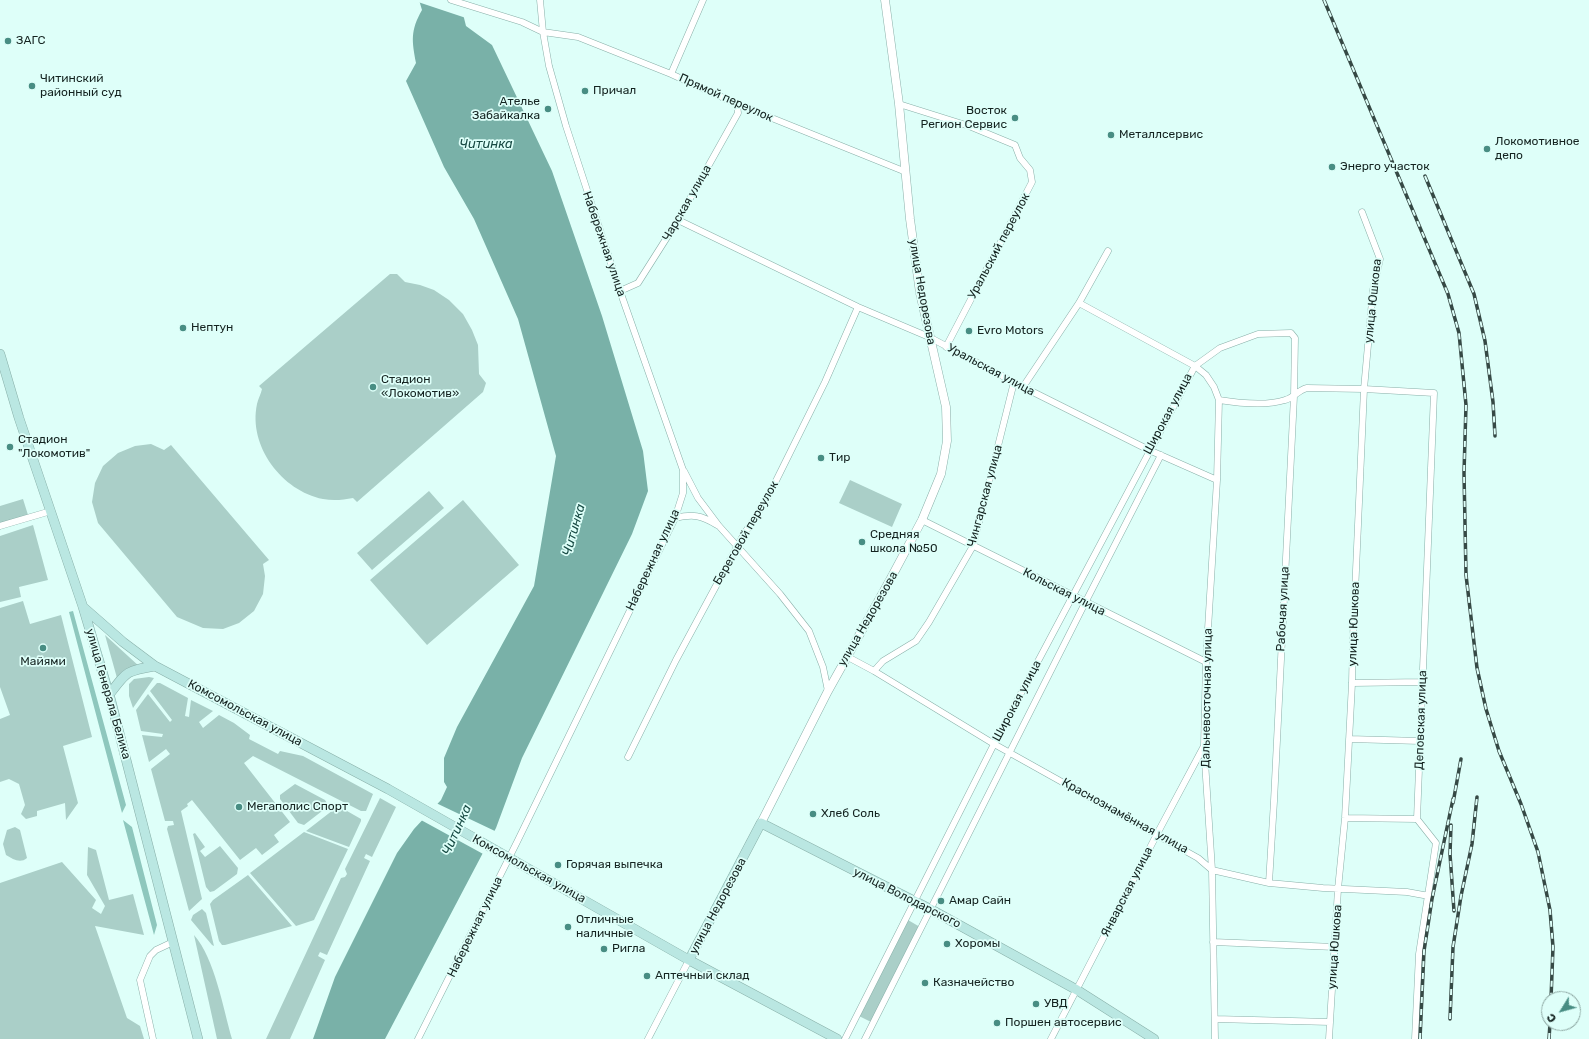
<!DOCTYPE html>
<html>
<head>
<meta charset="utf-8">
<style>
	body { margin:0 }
	#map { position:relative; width:1589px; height:1039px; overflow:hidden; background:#defff9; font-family:Rubik,sans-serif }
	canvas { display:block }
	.north { position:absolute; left:1541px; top:991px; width:40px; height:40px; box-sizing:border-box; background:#defff9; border:1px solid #8da7a2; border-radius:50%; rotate:233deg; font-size:11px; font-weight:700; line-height:16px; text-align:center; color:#142320 }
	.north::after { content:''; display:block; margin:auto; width:14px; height:18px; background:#488d83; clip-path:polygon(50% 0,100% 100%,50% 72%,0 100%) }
</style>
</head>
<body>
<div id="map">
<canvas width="1589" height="1039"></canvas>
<div class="north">С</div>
</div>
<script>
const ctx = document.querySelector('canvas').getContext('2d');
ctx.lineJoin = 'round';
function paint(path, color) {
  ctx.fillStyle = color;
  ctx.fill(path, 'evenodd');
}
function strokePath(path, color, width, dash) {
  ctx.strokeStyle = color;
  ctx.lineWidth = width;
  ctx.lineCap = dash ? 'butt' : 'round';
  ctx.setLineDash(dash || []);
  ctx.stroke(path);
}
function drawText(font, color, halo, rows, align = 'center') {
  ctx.font = font + ' Rubik,sans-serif';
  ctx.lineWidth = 3.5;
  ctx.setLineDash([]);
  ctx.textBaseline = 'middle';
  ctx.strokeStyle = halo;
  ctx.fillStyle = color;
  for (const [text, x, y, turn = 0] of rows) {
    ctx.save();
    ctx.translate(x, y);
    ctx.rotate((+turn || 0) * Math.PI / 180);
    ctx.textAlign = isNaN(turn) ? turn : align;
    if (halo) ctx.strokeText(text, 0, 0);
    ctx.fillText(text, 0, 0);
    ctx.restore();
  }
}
const green = new Path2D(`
	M390,274H397L405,282L420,285L434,290L449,300L463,314L472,330L478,345L479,374L486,383L483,392L357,502L353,498C343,500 333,501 323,499C282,491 248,446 257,404C258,399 261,394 262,389L259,386Z
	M151,444L164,450L171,445L269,560L263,564L265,576L263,594L254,611L239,623L223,629L203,628L177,617L98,523L92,502L95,483L103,466L118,453L135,446Z
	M850,480L902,504L892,527L839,503Z
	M429,491L444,508L372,570L357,553Z
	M23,499L28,515L0,523V506Z
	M463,500L519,565L427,645L370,580Z
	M33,525L48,580L19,587L21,597L0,602V536Z
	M23,601L30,624L61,615L92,737L63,746L78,803L66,820L65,803L37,811V816L26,819L21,814L25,805L19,784L9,779L0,782V719L10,715L0,687V608Z
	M105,635L140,667L117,678Z
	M149,677L154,678L133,708L129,696V684L134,679Z
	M157,683H160L188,698L185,716L189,717L191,700L213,711L199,722L203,728L219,715L234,723L250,735L249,739L278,754L280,751L303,756L373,794L366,811H361L253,756L244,763L290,822L274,835L279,842L262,855L256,848L240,860L192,800L187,804L188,806L181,811L202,899L189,911L167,829L168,826L174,825L173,821H165L151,769L170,754L166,749L149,762L142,735L162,737L163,734L141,731L136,710L148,694L170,722L172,720L150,691Z
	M295,784L325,800L328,805L326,808L304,825L298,823L280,799V795Z
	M380,798L396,807L372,857L366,854L364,858L370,861L327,955L320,952L318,956L325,960L290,1039H266L341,878L345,877L347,874L345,869Z
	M337,807H340L361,819V821L349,847L306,831Z
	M15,827L20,830L27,858C20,864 13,859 6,855L3,844L7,830Z
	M304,832L348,849L314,920L296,926L250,873Z
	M195,833L205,847L200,851L205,857L220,846L238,868L237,874L214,891L210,892L206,887L193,834Z
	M88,847L96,850L109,900L133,894L144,935L95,926L127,1018L140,1026L144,1039H0V883L62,862L96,900L92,908L101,914L105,906L87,875Z
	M248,875L292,926L225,945H222L219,941L210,904L213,900Z
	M202,909L206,913L214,946L212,945L191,920L193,915Z
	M908,920L920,927L871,1022L859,1016Z
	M194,935C215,959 223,1008 232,1039H217Z`);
const forest = new Path2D(`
	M73,611L126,805L122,813L69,612Z
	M123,820L132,827L157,925L154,935Z`);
const water = new Path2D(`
	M419,0L462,10L466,26L492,45L552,171L602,316L643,451L648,491L632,534L522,758L496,828L385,1039H313L335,977L397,853L414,829L441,800L447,787L444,782V758L457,727L534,586L556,456L518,319L474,219L444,167L406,81L416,63C412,41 410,31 422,10Z`);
const pier = new Path2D(`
	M417,0H465L464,10L466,18L418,2Z
	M436,803L497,832L485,855L421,820Z`);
const minor = new Path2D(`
	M451,0L522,22L543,32L578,37L671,74L737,104L906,172
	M671,74L703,0
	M899,104L969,126L1015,145L1020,158L1030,170L1032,182L946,347
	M678,220L858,307L929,337L1023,387L1149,450L1217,480
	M620,291L638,283L678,220L738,113L737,104
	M1079,303L1195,366L1206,375L1214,387L1219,400L1217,480L1206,662L1204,746L1212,870L1215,1039
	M1023,387L1079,303L1108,251
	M1219,400C1238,403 1267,406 1285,400C1294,398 1298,390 1307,388L1364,389L1434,393L1417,819L1436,843L1419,954L1415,1039
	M684,471L698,498L719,526L780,594L809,631L823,667L828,691
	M675,518C693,514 701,515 717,525
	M922,520L1206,662
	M0,526L51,511
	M846,656L874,671L994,744L1198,858L1212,870L1269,883L1323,888L1407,892L1429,896
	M874,671L883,661L916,641L929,622L973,546L1014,382
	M1352,683L1423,682
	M1349,739L1420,741
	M628,757L676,660L744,534L766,501L825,382L858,307
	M1345,818L1417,819
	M1213,942L1335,947
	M1215,1019L1330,1022
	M153,1039L140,980L150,956L156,950L173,942
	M418,1039L517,842L675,518L683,493V470L620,291L566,126L549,66L543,32L540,0
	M648,1039L689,960
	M845,1039L994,744L1195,366L1220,348L1258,334L1291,333L1295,338L1294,396L1274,801L1269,883
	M865,1039L1085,603L1161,455
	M1051,1039L1157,834L1204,746
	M1329,1039L1338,889L1345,818L1352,683L1353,638L1364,389L1373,290L1380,259L1362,212`);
const tertiary = new Path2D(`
	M761,823L828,691L890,580L922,520L941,474L947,441L946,407L920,293L910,219L899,104L885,0`);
const secondary = new Path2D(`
	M0,354L19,418L83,607L111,701L198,1039
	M83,607L123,642L155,666L388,789L689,960L837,1039
	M109,695C127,671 126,671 155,666
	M689,960L761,823L930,909L1077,990L1154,1039`);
const rail = new Path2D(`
	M1324,0L1448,294L1459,333L1466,405L1464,473L1466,575L1477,668L1486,709L1499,751L1521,804L1538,852L1550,910L1553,947L1551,999
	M1425,176L1474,294L1485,341L1493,402L1495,436
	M1453,803L1461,759
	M1451,825L1450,854L1454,911
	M1450,1019L1453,947L1461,896L1472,844L1477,797
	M1420,1039L1424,951L1432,899L1453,799
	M1549,1039L1550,1023`);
const markers = [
	[8,41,4,"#488d83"],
	[32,86,4,"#488d83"],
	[585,91,4,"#488d83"],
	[548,109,4,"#488d83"],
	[1015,118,4,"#488d83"],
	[1111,135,4,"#488d83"],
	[1487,149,4,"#488d83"],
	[1332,167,4,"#488d83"],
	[183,328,4,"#488d83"],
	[969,331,4,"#488d83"],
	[373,387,4,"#488d83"],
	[10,447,4,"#488d83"],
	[821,458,4,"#488d83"],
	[862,542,4,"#488d83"],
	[43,648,4,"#488d83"],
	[239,807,4,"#488d83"],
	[813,814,4,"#488d83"],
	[558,865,4,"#488d83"],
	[941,901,4,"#488d83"],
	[568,927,4,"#488d83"],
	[947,944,4,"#488d83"],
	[604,949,4,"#488d83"],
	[647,976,4,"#488d83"],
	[925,983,4,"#488d83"],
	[1036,1004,4,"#488d83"],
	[997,1023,4,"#488d83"]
];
const poiNames = [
	["ЗАГС",16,41],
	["Читинский",40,79],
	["районный суд",40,93],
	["Причал",593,91],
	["Ателье",540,102,"right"],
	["Забайкалка",540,116,"right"],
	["Восток",1007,111,"right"],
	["Регион Сервис",1007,125,"right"],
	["Металлсервис",1119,135],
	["Локомотивное",1495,142],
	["депо",1495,156],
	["Энерго участок",1340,167],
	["Нептун",191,328],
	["Evro Motors",977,331],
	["Стадион",381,380],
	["«Локомотив»",381,394],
	["Стадион",18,440],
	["\"Локомотив\"",18,454],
	["Тир",829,458],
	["Средняя",870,535],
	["школа №50",870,549],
	["Майями",43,662,"center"],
	["Мегаполис Спорт",247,807],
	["Хлеб Соль",821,814],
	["Горячая выпечка",566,865],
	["Амар Сайн",949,901],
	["Отличные",576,920],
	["наличные",576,934],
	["Хоромы",955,944],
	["Ригла",612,949],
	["Аптечный склад",655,976],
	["Казначейство",933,983],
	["УВД",1044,1004],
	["Поршен автосервис",1005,1023]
];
const streetNames = [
	["Прямой переулок",726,98,24],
	["Чарская улица",687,203,-60],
	["Набережная улица",604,244,71],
	["Уральский переулок",999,246,-62],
	["улица Недорезова",922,292,80],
	["улица Юшкова",1373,301,-84],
	["Уральская улица",991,370,28],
	["Широкая улица",1168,414,-62],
	["Чингарская улица",985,496,-75],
	["Береговой переулок",746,533,-60],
	["Набережная улица",653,560,-65],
	["Кольская улица",1064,592,27],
	["Рабочая улица",1283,609,-87],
	["улица Недорезова",868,619,-60],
	["улица Юшкова",1354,624,-88],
	["улица Генерала Белика",108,694,74],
	["Дальневосточная улица",1207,698,-89],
	["Широкая улица",1017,701,-62],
	["Комсомольская улица",245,713,28],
	["Деповская улица",1421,720,-88],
	["Краснознамённая улица",1125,816,29],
	["Комсомольская улица",529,869,29],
	["Январская улица",1127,892,-63],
	["улица Володарского",907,898,27],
	["улица Недорезова",718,906,-62],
	["Набережная улица",475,927,-64],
	["улица Юшкова",1335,947,-86]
];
const waterNames = [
	["Читинка",486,144],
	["Читинка",574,530,-74],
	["Читинка",457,830,-66]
];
paint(green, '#aacfc8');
paint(forest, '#8ec7bd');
paint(water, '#79b1a8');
paint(pier, '#defff9');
strokePath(minor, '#88afa8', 7);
strokePath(tertiary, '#88afa8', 9);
strokePath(secondary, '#88afa8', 10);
strokePath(minor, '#fff', 6);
strokePath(tertiary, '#fff', 8);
strokePath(secondary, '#bae7e2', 9);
strokePath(rail, '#364945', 3.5);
strokePath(rail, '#defff9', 2, [6]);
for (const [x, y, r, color] of markers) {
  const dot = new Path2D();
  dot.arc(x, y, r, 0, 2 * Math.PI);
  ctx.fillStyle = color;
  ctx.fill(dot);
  strokePath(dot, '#defff9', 1.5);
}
drawText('12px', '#142320', '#defff9', poiNames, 'left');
drawText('12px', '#142320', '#defff9', streetNames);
drawText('italic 13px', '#174a43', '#defff9', waterNames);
</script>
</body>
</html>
